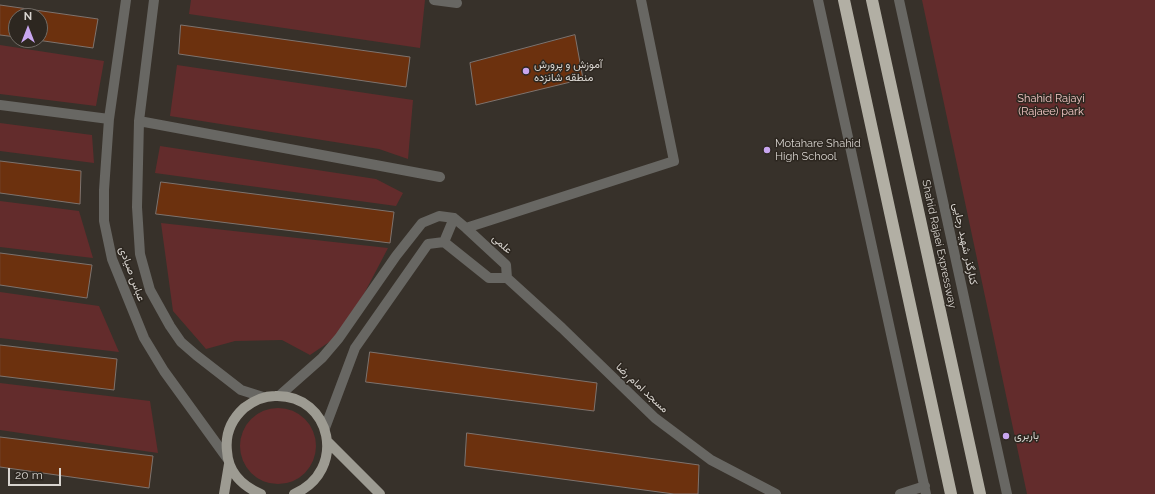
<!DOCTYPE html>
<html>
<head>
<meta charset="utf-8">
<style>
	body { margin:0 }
	#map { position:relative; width:1155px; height:494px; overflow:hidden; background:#37312a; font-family:Raleway,sans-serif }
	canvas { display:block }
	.north { position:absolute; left:8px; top:8px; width:40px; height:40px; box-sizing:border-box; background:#2d2720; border:1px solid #716c66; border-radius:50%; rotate:0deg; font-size:11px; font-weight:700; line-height:16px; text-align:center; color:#d8d4cf }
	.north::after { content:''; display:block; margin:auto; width:14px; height:18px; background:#c8a6ef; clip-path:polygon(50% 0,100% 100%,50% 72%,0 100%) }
	.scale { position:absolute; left:8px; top:468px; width:53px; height:18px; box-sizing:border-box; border:2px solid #d8d4cf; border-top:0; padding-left:5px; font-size:12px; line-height:14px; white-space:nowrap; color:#d8d4cf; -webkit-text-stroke:3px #2d2720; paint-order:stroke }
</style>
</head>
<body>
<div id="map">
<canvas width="1155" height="494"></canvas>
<div class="north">N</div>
<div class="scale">20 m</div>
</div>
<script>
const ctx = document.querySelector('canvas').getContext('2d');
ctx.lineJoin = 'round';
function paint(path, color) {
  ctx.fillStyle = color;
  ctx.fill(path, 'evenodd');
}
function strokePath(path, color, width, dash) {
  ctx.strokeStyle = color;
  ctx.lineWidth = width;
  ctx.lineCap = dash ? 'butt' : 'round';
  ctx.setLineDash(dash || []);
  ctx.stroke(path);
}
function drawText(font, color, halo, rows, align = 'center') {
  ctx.font = font + ' Raleway,Vazirmatn,sans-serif';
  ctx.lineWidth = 3;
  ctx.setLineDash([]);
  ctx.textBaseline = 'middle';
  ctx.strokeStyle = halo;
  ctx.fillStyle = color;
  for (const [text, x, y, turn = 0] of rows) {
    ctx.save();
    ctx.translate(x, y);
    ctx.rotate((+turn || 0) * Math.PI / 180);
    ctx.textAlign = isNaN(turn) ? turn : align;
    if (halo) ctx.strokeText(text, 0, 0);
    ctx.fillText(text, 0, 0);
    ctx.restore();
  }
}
const green = new Path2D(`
	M191,0H425L420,48L189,14Z
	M922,0H1155V494H1027Z
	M0,45L104,61L96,106L0,94Z
	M177,65L413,100L408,159L379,149L170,116Z
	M0,123L92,135L94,163L0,151Z
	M160,146L376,179L403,193L396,206L155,173Z
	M0,201L79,211L93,258L0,247Z
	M161,223L388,248L344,332L310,355L282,340L235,341L206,349L173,311Z
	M0,292L99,306L119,352L0,338Z
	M0,383L150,401L158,453L0,430Z
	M240 446a38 38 0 1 1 76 0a38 38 0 1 1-76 0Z`);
const building = new Path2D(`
	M0,5L98,19L93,48L37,40H40V16H16V37L0,35Z
	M181,25L410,57L406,87L179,54Z
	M575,35L583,79L476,105L470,63Z
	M0,161L81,171L80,204L0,193Z
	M161,182L394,212L390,243L156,214Z
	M0,253L92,265L87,298L0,285Z
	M0,345L117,359L114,390L0,376Z
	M370,352L597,383L594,411L366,382Z
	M467,433L699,465L698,494H674L465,466Z
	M0,437L153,456L149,488L0,467Z`);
const minor = new Path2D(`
	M126,0L109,119L104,190V221L112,259L144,338L164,371L227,458
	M154,0L139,121L137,207L140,254L150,290L170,326L181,342L196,355L241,390L263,397
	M434,0L457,3
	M818,0L926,494
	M899,0L1007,494
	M0,105L109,119
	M139,121L440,177
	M466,228L674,161L641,0
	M444,242L454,218
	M507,278L562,328L655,418L711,460L776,494
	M279,396L322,358L339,338L396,256L422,223L439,216L454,218L466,228L506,265L507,278
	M325,428L355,348L428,244L444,242L489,278H507
	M900,494L925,486`);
const major = new Path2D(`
	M328,442L380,494
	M224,494L229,464
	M261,494C242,486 228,472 227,451C225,434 232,419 244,408C253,401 264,396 275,396C332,394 348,471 294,494`);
const highway = new Path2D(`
	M844,0L951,494
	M872,0L980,494`);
const markers = [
	[526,71,4,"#c8a6ef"],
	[767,150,4,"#c8a6ef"],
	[1006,436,4,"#c8a6ef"]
];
const poiNames = [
	["آموزش و پرورش",534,65],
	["منطقه شانزده",534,78],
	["Motahare Shahid",775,144],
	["High School",775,157],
	["باربری",1014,436]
];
const parkNames = [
	["Shahid Rajayi",1051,99],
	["(Rajaee) park",1051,112]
];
const streetNames = [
	["علمی",502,244,43],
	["Shahid Rajaei Expressway",939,244,78],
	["کنارگذر شهید رجایی",965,244,78],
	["عباس صیادی",132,274,70],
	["مسجد امام رضا",642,388,43]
];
paint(green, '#632c2c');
paint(building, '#6c310e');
strokePath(building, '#7e736e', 1);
strokePath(minor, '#686763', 10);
strokePath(major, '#9d9b92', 10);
strokePath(highway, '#b2afa4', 12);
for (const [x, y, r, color] of markers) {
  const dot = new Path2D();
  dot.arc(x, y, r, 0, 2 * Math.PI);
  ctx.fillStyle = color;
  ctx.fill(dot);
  strokePath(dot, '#2d2720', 1.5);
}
drawText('11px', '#d8d4cf', '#2d2720', poiNames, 'left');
drawText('11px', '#f5c9c7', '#2d2720', parkNames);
drawText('11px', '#d8d4cf', '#2d2720', streetNames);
</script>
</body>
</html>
